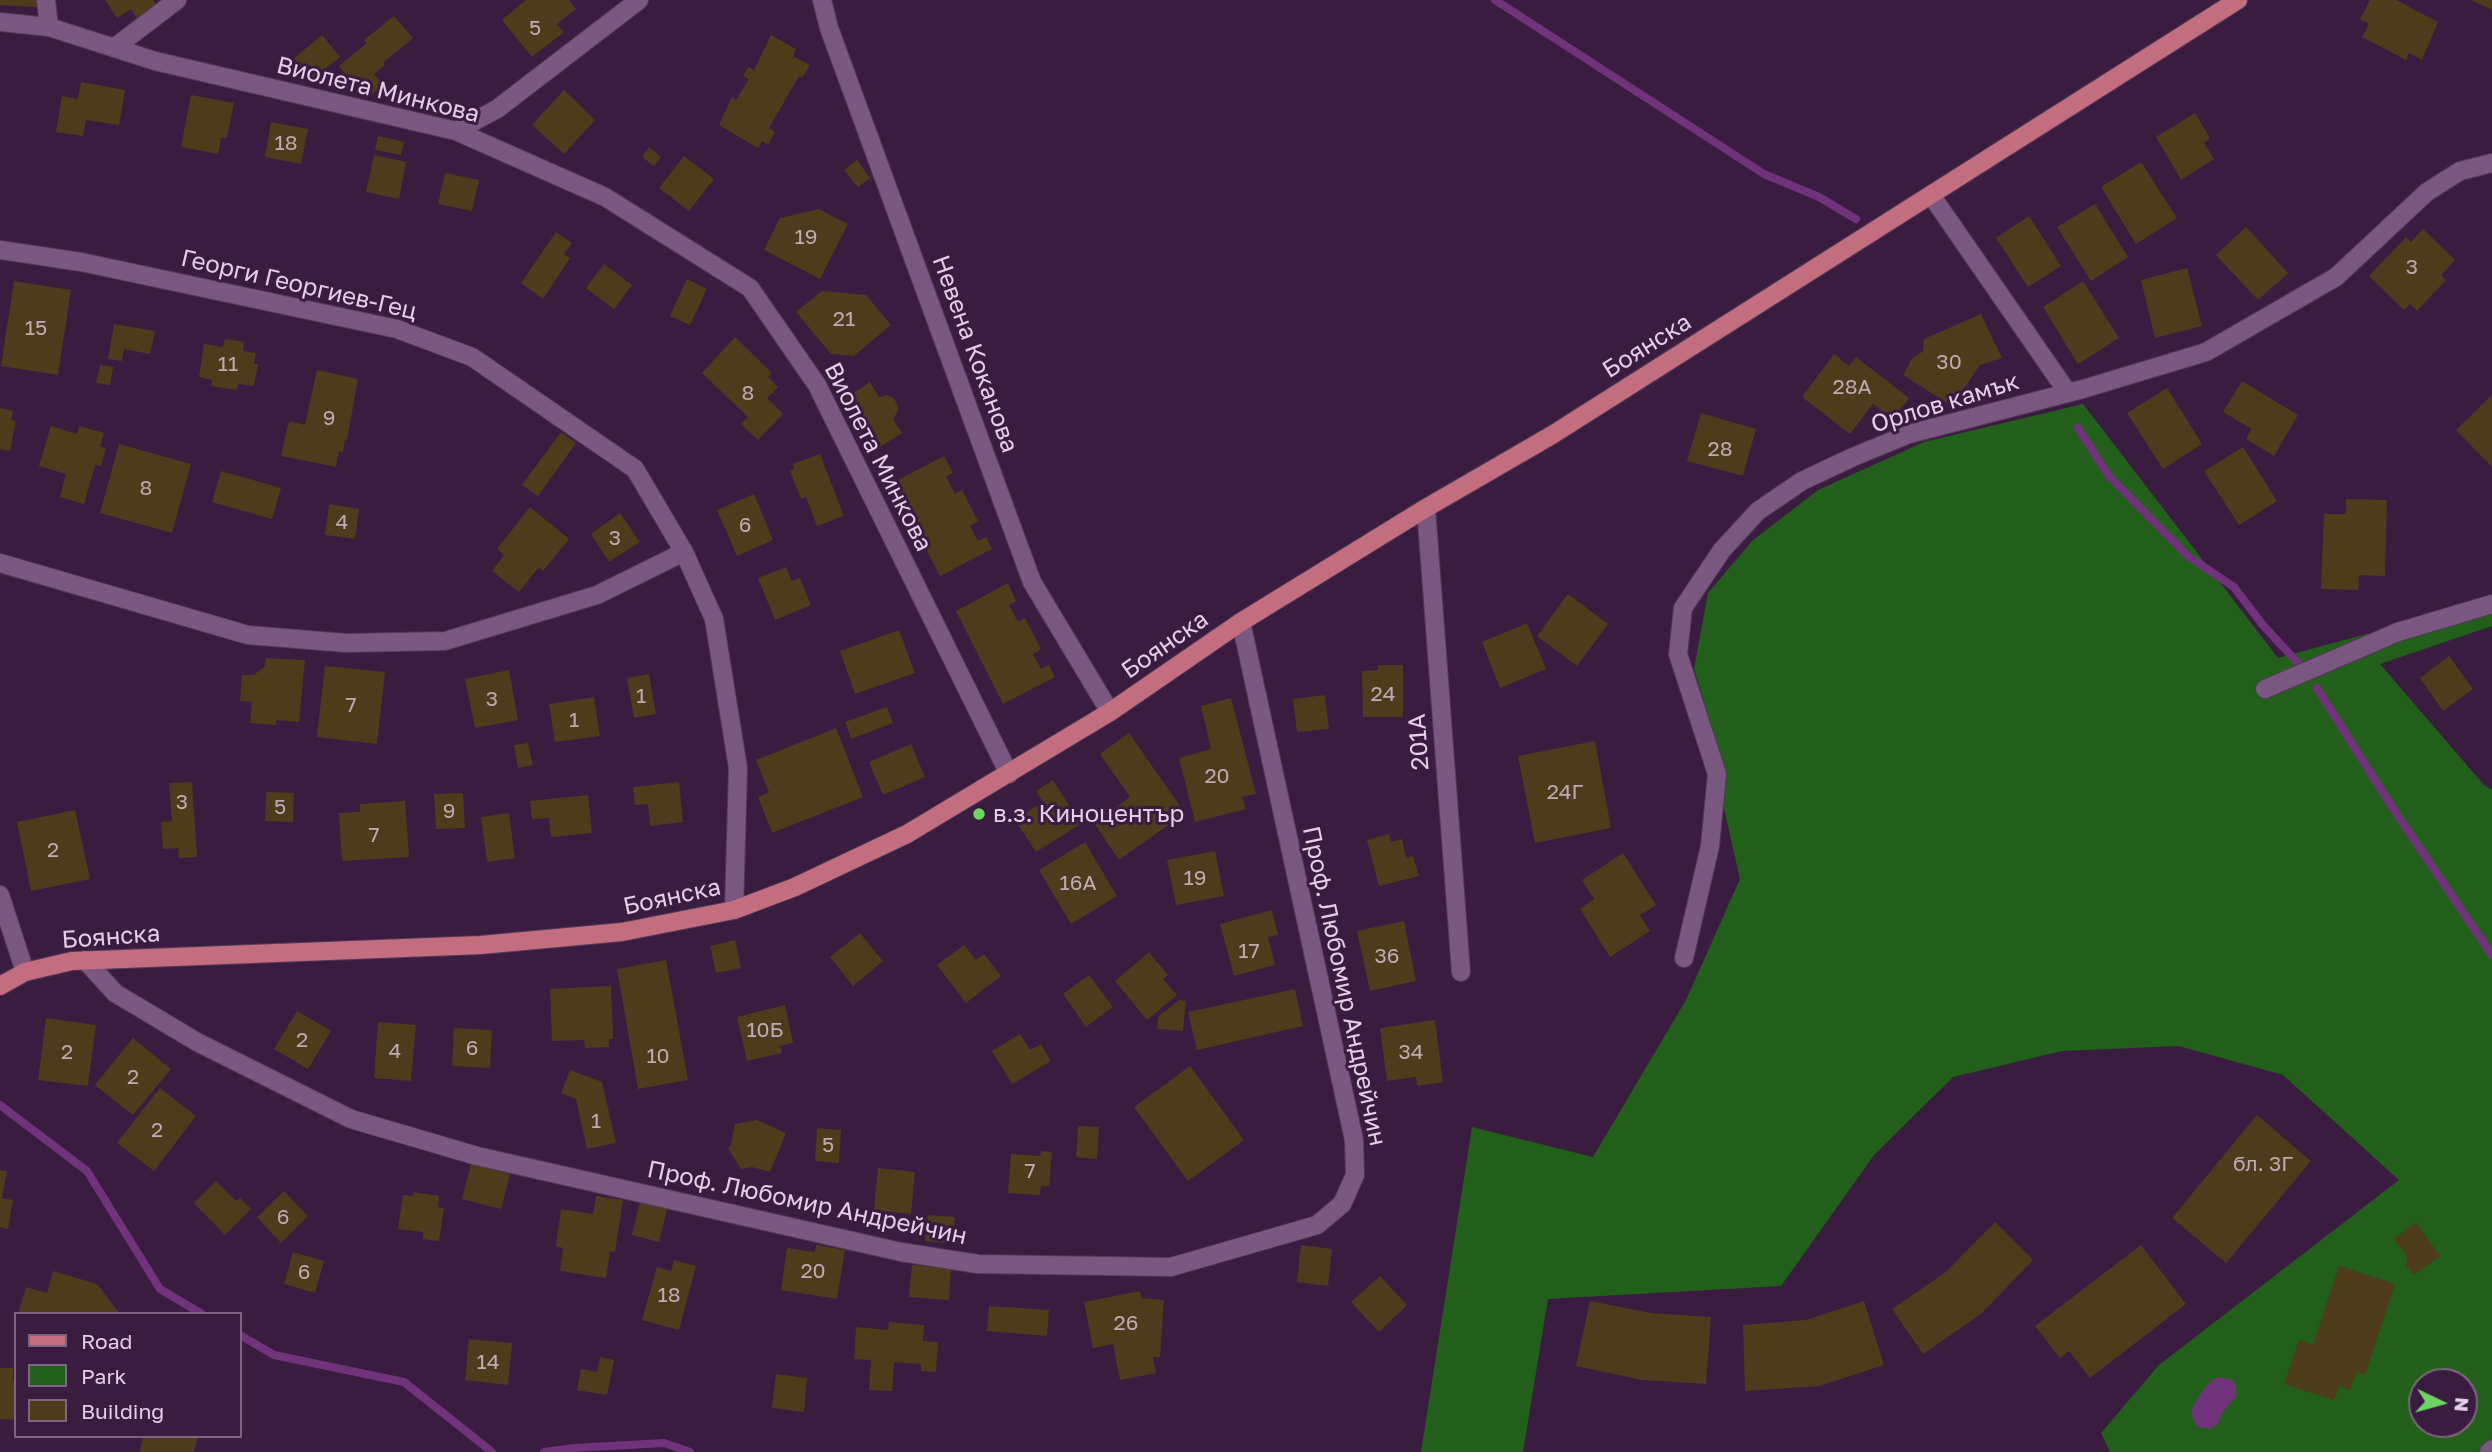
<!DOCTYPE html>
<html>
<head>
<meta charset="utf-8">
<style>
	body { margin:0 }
	#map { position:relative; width:2492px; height:1452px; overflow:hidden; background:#3b1c41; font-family:"Golos Text",sans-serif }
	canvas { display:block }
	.legend { position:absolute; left:14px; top:1312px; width:228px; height:126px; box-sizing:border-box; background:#3b1c41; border:2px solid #7e6483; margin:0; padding:9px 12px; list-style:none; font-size:21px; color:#e3cfe6 }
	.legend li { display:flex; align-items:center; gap:14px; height:35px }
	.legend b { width:35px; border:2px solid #7e6483 }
	.north { position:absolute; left:2408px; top:1368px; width:70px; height:70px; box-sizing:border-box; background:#3b1c41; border:2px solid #7e6483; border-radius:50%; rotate:95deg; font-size:19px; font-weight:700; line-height:28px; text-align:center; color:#e3cfe6 }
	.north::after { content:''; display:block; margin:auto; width:24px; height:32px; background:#6ed361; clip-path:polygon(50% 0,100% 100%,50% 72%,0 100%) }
</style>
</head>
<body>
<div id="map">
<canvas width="2492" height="1452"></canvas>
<ul class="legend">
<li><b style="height:9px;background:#c36e7f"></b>Road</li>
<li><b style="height:19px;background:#225f1a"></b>Park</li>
<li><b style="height:19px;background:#4d3b1b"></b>Building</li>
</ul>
<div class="north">N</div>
</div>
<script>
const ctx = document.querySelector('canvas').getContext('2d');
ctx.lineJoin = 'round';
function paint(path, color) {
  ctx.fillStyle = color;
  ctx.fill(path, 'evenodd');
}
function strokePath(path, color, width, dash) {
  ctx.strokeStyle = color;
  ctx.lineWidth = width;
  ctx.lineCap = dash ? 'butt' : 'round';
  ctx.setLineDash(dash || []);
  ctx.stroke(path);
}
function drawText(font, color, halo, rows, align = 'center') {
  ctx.font = font + ' "Golos Text",sans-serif';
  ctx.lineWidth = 6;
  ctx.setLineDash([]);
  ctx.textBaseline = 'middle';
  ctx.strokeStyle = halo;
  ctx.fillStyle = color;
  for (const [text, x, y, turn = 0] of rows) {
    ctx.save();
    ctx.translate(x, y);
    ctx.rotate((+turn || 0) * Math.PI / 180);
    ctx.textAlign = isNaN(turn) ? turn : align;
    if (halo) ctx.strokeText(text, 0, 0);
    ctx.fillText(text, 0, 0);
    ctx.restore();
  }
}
const green = new Path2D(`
	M2083,404L2278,658L2492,600V626L2380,664L2484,785L2492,790V1452H2110L2101,1433L2159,1365L2399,1180L2283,1075L2179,1046L2062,1051L1953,1077L1874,1155L1781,1286L1548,1299L1523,1452H1421L1472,1127L1593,1157L1686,1000L1740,879L1721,795L1715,739L1694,669L1708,593L1752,541L1818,490L1924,442ZM2422,1382H2464V1424H2422Z`);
const water = new Path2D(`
	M2219,1377L2233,1380L2236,1386V1397L2223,1411L2217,1425L2209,1429L2196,1426L2191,1411C2198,1399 2206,1381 2219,1377Z`);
const stream = new Path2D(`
	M1495,0L1764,174L1819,197L1856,219
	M2078,428L2109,476L2188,556L2234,587L2262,624L2297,662
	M2317,688L2394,810L2492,955
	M0,1105L87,1171L160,1289L202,1314
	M240,1335L274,1355L404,1382L492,1452
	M544,1452L574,1448L664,1443L690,1452`);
const building = new Path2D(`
	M0,0H37V7L0,5Z
	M105,0H153L158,6L138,20L131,9L117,18Z
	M526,0H569L576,9L557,24L564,32L532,57L502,20Z
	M2370,0H2396L2438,22L2422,60L2409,53L2406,60L2362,37L2369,24L2360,19Z
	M2471,0H2492V10Z
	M394,16L413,38L383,63L385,65L374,74L383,85L366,99L339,66L367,43L364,40Z
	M322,35L340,57L311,80L294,58Z
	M771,35L796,49L793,56L810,65L802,78L799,76L769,128L775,132L768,145L762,141L758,148L719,125L732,97L736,100L749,79L743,76L748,67L754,70Z
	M81,82L125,90L119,125L86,120L83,136L56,132L62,96L78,99Z
	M564,90L595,120L564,154L532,125Z
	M191,95L234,103L227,138H221L218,154L181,147Z
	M2195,113L2210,138L2204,143L2214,159L2181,180L2156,137Z
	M271,122L308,129L301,164L265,157Z
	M378,136L404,142L401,155L375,150Z
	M649,147L661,157L654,166L642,157Z
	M374,155L406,162L399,199L366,192Z
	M684,156L714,179L689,211L659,188Z
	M857,160L870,178L858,187L844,170Z
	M2141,162L2177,218L2136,244L2101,187Z
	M445,173L479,180L472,211L438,204Z
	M2095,204L2128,257L2091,281L2057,227Z
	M819,209L848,224L820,279L764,250L780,218Z
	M2029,216L2061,266L2028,287L1996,238Z
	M2246,227L2288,273L2258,300L2216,255Z
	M2423,229L2455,260L2441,275L2446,280L2417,311L2410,304L2404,310L2369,276L2406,237L2411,242Z
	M556,232L572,243L564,254L570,258L543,299L521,283Z
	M604,264L632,285L614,309L586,288Z
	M2187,268L2202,326L2155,338L2141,280Z
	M687,279L707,289L690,325L670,316Z
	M14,281L71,290L58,375L1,366Z
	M2083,281L2119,338L2078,364L2043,307Z
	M822,291L866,295L891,325L854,356L831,354L796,312Z
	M1981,314L2002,358L1980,365L1952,406L1903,375L1911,360L1923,351L1924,339Z
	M114,324L155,331L150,354L124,349L122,361L108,359Z
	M735,337L772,373L768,377L778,387L767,398L783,414L758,440L741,424L748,417L702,373Z
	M225,339L244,342L243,351L256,353L254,364H258L254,386L238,384L237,390L211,386L212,380L199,377L204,344L223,347Z
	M1834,354L1849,366L1856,357L1909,398L1893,419L1873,404L1850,434L1802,397Z
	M100,365L113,367L110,385L96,383Z
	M317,370L358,379L347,440L345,439L343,452L339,451L336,467L281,456L289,421L305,425Z
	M2242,381L2298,415L2274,456L2246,439L2252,429L2223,412Z
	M870,382L879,397L887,395L894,398L899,409L893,419L902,433L877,449L845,399Z
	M2167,388L2202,444L2163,469L2127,413Z
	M2492,395V467L2456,430Z
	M0,408L13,411L11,420L16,421L10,451L0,449Z
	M1701,413L1756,429L1743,476L1687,461Z
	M51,426L77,434L79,426L104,433L100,447L106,448L101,466L95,465L84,504L60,497L66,474L39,466Z
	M561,432L576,443L538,496L522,485Z
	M119,444L191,464L172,533L100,513Z
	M2243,447L2277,501L2239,525L2204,471Z
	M820,454L844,516L817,526L806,497L801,499L790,471L794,469L793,464Z
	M944,456L953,473L946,476L955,494L962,490L978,521L970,526L978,541L986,537L992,549L940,576L892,483Z
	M221,471L281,488L272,519L212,502Z
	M754,494L773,540L737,556L717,510Z
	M2346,499L2387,500L2385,576L2359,575L2358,590L2321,589L2324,514H2346Z
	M329,504L359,509L355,539L325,535Z
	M530,507L569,539L543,571L539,567L519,592L492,571L504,555L497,549Z
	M620,513L640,542L609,562L591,534Z
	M786,567L792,581L800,578L811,605L775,620L758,578Z
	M1008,583L1016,601L1009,605L1018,622L1025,618L1041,649L1033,654L1041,669L1049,665L1055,677L1003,704L956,611Z
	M1568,594L1608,624L1577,666L1537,636Z
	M1527,623L1546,669L1500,688L1482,642Z
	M899,630L915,673L855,694L840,651Z
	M2449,656L2473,689L2443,711L2420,678Z
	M266,658L305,660L299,722L276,720V725L250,723L252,702L240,701L242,675H254L265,666Z
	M1378,665H1403V717H1363L1362,671L1378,670Z
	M325,666L385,672L377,744L317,737Z
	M509,670L518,720L475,728L465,679Z
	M649,674L656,714L634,718L627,678Z
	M1325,695L1329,729L1297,732L1293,699Z
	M594,697L600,736L555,742L549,704Z
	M1231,698L1256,794L1242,797L1246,809L1195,822L1179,758L1211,749L1201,706Z
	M887,707L893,723L851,739L845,722Z
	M836,728L863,797L772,833L758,797L769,792L756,760Z
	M1129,733L1185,813L1119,860L1094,823L1130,797L1100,754Z
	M1595,741L1611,828L1535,843L1518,756Z
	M528,743L533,765L518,768L514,745Z
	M911,744L925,777L883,795L869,762Z
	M1053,780L1081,824L1036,852L1015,820L1043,802L1036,791Z
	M192,782L197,857L179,858L178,848L163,849L161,822L172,821L169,783Z
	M679,782L683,822L650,826L648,804L635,805L633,787Z
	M266,792L294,793L293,822L265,821Z
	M463,793L465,828L436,829L434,794Z
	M588,795L592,833L551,837L549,818L532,819L530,801Z
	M405,801L409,857L342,861L339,813L360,812V804Z
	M75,810L90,879L31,891L17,822Z
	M509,813L515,858L487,862L481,817Z
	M1389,834L1391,842L1402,839L1406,858L1413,856L1419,876L1379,886L1367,840Z
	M1085,842L1117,896L1071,924L1039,870Z
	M1215,851L1224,896L1176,905L1167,860Z
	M1623,853L1656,905L1640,915L1650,931L1610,957L1580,909L1594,899L1582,880Z
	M1272,910L1278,935L1268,937L1275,965L1234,976L1220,924Z
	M1404,921L1416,981L1370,991L1357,931Z
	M860,933L883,961L853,986L830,957Z
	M735,940L741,968L716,973L710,946Z
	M964,945L976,960L984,954L1001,976L966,1003L937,965Z
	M1149,952L1168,975L1163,979L1177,995L1147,1020L1115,981Z
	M666,960L688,1080L638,1089L617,969Z
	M1089,975L1113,1007L1086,1027L1063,994Z
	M611,986L613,1039H609V1047L585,1048L584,1040L552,1041L550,989Z
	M1295,989L1303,1026L1197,1050L1188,1012Z
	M1179,1000L1186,1001L1183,1031L1157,1029L1158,1017Z
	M785,1005L793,1043L780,1046L782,1053L747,1061L737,1017Z
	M297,1011L331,1031L308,1069L274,1049Z
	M46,1018L96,1025L88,1086L38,1080Z
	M1435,1020L1443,1082L1417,1086L1416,1077L1387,1081L1380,1028Z
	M378,1022L416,1025L411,1081L374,1078Z
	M454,1028L492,1030L490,1068L452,1066Z
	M1020,1034L1030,1050L1041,1044L1051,1061L1012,1084L992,1051Z
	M133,1038L171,1069L133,1115L95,1085Z
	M1190,1066L1244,1140L1188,1181L1134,1107Z
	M570,1070L602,1082L616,1143L587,1149L576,1099L561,1093Z
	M160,1088L196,1116L154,1171L117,1143Z
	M2257,1115L2311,1161L2226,1263L2172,1218Z
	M757,1120L786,1133L770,1172L752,1167L741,1169L728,1148L731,1145L735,1124Z
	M1078,1126L1099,1127L1097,1159L1076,1157Z
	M817,1128L841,1130L839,1163L815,1161Z
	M1041,1151L1052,1152L1049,1186H1041L1040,1195L1008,1193L1011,1154L1040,1156Z
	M471,1164L510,1174L501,1209L462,1199Z
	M878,1168L915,1172L911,1214L874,1210Z
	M0,1170L7,1171L2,1198L13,1200L8,1229L0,1227Z
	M216,1181L236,1201L240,1198L251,1209L225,1235L194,1203Z
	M284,1191L308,1216L281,1243L257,1217Z
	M413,1192L439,1196L438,1207L444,1208L439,1241L423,1239V1232L398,1229L403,1195L413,1196Z
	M596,1196L623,1200L615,1252L610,1251L606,1278L560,1271L563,1248L556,1246L561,1209L593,1214Z
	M640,1202L667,1209L659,1242L632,1235Z
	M928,1215L955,1217L952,1244L925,1241Z
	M1995,1222L2033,1260L1981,1314L1923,1354L1892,1309L1946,1272Z
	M2416,1222L2440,1256L2414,1275L2406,1265L2407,1257L2394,1239Z
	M816,1245L845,1250L837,1299L781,1290L787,1248L815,1252Z
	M1301,1245L1332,1249L1328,1286L1297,1282Z
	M2141,1245L2186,1304L2090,1378L2069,1351L2060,1358L2035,1326Z
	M293,1252L324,1261L315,1293L284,1284Z
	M674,1260L696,1266L679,1330L642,1320L657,1267L671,1271Z
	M912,1265L951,1268L949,1300L909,1297Z
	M2339,1266L2395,1284L2365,1375L2356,1372L2350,1390L2339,1386L2334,1400L2284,1384L2299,1340L2313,1345Z
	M53,1271L97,1284L120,1314H18L26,1287L47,1293Z
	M1380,1276L1407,1305L1379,1332L1351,1302Z
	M1140,1291L1142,1298L1164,1300L1160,1357H1153L1156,1373L1120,1380L1113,1344L1093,1348L1084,1302Z
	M1590,1301L1651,1313L1711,1317L1706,1384L1642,1380L1576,1366Z
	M1864,1301L1884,1365L1819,1386L1745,1391L1743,1325L1806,1320Z
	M989,1306L1049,1310L1047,1336L987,1331Z
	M889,1322L924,1325L923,1341L938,1342L936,1372L921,1371V1364L894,1362L892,1391L869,1390L871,1360L854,1359L856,1327L888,1330Z
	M469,1339L512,1343L508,1385L465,1380Z
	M600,1357L614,1360L607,1395L577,1390L581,1369L597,1372Z
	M0,1368H13V1380H16V1420L0,1419Z
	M776,1374L807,1378L804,1412L772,1408Z
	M143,1436H198L194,1452H140Z`);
const minor = new Path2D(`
	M46,0L49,27
	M822,0L829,28L1032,582L1110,712
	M0,22L49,27L155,61L456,131L605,197L750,288L817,385L1009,774
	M114,48L177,0
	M456,131L497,109L639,0
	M1931,195L2068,393
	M0,250L81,262L397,329L472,357L635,469L684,552L714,619L738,768L734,910
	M1426,508L1461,972
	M0,563L248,635L346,643L445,641L597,595L684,552
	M2265,689L2398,632L2492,604
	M0,895L25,972
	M1684,958L1710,846L1717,774L1678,654L1683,608L1722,550L1758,511L1802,481L1853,457L1909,434L2083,389L2206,352L2336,277L2427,192L2460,171L2492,163
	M85,960L115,993L197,1042L351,1119L477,1156L901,1252L978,1264L1171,1267L1317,1225L1342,1204L1355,1175L1354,1140L1241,622
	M2489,1452L2492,1449`);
const major = new Path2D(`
	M0,986L25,972L72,961L481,945L622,932L734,910L795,887L907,834L1110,712L1241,622L1426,508L1552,435L2238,0`);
const markers = [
	[979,814,7,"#6ed361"]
];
const numberNames = [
	["5",535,28],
	["18",286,143],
	["19",806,237],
	["3",2412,267],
	["21",844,319],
	["15",36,328],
	["30",1949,362],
	["11",228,364],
	["28А",1852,387],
	["8",748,393],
	["9",329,418],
	["28",1720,449],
	["8",146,488],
	["4",342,522],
	["6",745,525],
	["3",615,538],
	["24",1383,694],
	["1",641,696],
	["3",492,699],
	["7",351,705],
	["1",574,720],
	["20",1217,776],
	["24Г",1565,792],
	["3",182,802],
	["5",280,807],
	["9",449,811],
	["7",374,835],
	["2",53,850],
	["19",1195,878],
	["16А",1078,883],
	["17",1249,951],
	["36",1387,956],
	["10Б",765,1030],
	["2",302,1040],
	["6",472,1048],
	["4",395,1051],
	["2",67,1052],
	["34",1411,1052],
	["10",658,1056],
	["2",133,1077],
	["1",596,1121],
	["2",157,1130],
	["5",828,1145],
	["бл. 3Г",2263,1164],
	["7",1030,1171],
	["6",283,1217],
	["20",813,1271],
	["6",304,1272],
	["18",669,1295],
	["26",1126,1323],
	["14",488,1362]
];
const streetNames = [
	["Виолета Минкова",378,90,14],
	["Георги Георгиев-Гец",299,285,13],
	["Боянска",1647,346,-32],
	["Невена Коканова",975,354,70],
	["Орлов камък",1945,403,-17],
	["Виолета Минкова",878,457,63],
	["Боянска",1165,645,-35],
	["201А",1419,742,-94],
	["Боянска",672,897,-12],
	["Боянска",111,937,-4],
	["Проф. Любомир Андрейчин",1344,986,78],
	["Проф. Любомир Андрейчин",807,1203,12]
];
const poiNames = [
	["в.з. Киноцентър",993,814]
];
paint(green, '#225f1a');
paint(water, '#71327c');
strokePath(stream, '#71327c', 8);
paint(building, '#4d3b1b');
strokePath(minor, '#543959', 20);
strokePath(major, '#543959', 20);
strokePath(minor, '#7a5780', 18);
strokePath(major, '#c36e7f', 18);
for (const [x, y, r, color] of markers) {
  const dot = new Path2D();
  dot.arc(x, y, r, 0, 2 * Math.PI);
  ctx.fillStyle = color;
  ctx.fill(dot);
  strokePath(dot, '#3b1c41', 2.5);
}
drawText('21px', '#beaab3', null, numberNames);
drawText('24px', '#e3cfe6', '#3b1c41', streetNames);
drawText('24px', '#e3cfe6', '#3b1c41', poiNames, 'left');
</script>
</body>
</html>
